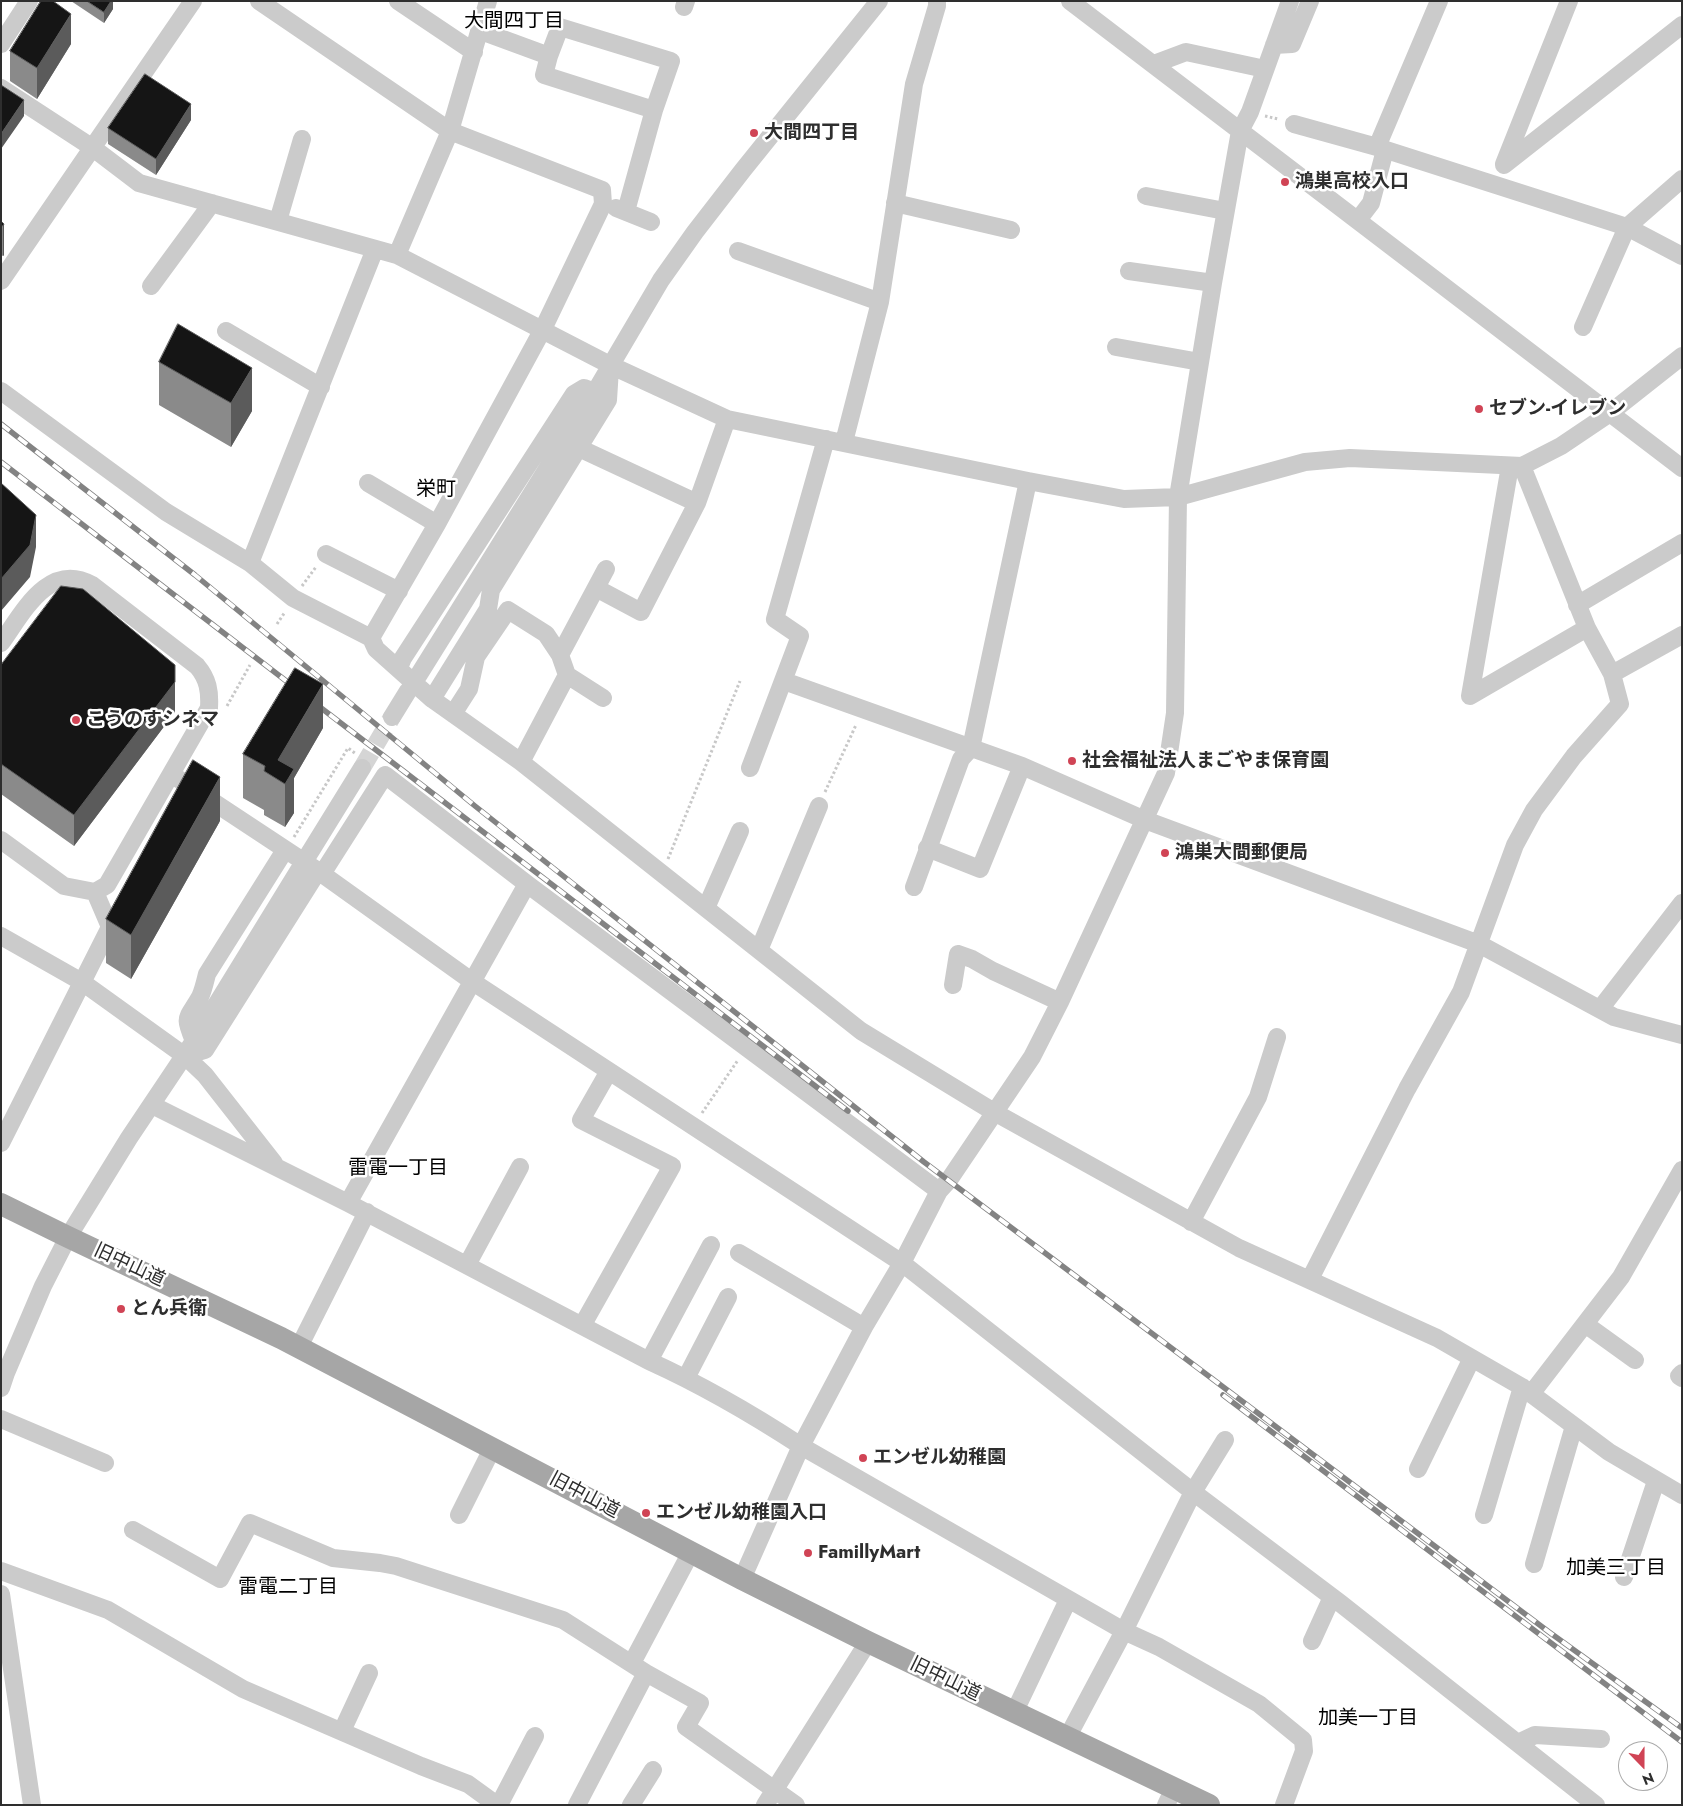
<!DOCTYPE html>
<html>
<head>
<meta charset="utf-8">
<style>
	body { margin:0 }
	#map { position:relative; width:1683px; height:1806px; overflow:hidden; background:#fff; font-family:Jost,sans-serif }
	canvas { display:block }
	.frame { position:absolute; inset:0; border:2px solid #2e2e2e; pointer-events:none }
	.north { position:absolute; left:1618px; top:1741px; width:50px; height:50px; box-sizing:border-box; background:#fff; border:1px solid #ababab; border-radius:50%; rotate:158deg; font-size:14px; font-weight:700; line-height:20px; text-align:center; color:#2e2e2e }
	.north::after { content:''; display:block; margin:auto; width:18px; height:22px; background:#d04455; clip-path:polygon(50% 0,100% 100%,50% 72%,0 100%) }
</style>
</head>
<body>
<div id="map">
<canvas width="1683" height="1806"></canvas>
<div class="frame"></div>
<div class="north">N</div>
</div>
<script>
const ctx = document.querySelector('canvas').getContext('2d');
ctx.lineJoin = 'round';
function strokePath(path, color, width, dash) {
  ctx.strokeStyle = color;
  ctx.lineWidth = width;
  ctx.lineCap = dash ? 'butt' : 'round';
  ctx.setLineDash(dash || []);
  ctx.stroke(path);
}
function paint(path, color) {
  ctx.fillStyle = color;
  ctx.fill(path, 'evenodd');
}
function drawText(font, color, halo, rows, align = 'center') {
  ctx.font = font + ' Jost,"Noto Sans JP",sans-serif';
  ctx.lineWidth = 5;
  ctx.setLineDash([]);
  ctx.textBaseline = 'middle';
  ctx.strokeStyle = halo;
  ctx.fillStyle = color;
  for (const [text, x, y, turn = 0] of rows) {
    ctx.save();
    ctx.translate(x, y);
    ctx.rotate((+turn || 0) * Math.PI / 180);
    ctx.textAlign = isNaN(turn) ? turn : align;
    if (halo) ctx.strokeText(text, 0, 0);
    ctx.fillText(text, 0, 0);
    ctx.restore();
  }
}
const minorTunnel = new Path2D(`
	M362,768L392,717`);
const path = new Path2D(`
	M1265,116L1278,119
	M302,586L316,567
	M277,624L285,612
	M227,706L250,665
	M825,792L856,725
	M294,837L348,748L356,754
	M668,859L740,681
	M702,1113L738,1060`);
const minor = new Path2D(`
	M259,1L450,131L602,190L603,204L543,329L437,524L371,638
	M398,1L474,52
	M1070,1L1682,468
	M684,7L686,1
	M481,31L549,56L560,27L671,61L654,110L626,211
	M1,44L29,1
	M1274,45L1292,44L1310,1
	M549,56L544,75L654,110
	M1154,64L1186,52L1265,69
	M1,88L93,148L139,183L397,255L610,365L727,419L1028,481L1124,499L1178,497L1305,462L1350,458L1522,466L1561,446L1610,413L1682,356
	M1294,124L1377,147L1627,227L1682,256
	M1377,147L1439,1
	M1504,164L1569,1
	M1504,165L1682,25
	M1146,196L1225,211
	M895,203L1011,230
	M616,208L651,222
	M1358,220L1371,203L1385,150
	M278,221L302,139
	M738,251L880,302
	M397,255L450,131L488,1
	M1129,271L1213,283
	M1,281L193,1
	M151,286L212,203
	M1583,327L1627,227L1682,179
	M226,331L321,387
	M1116,347L1200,362
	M1,391L166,512L250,563L293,598L371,638L376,649L432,699L521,762L861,1031L994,1112L1239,1248L1437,1338L1522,1387L1609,1452L1682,1495
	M844,442L880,302L914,84L937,6V1
	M579,448L697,503
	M1510,466L1470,696L1587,628
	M368,483L437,524
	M326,554L399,591
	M250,563L375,249
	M596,588L641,612L697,503L727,419
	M1577,605L1682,543
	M1,643C23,613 48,561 92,585L197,666C208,679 210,691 209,708L107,885L95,892L64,886L1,840
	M560,655L606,569
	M399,668L403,658L574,394L584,388L595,392
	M1612,674L1682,635
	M567,675L603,698
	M418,676L595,392L661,280L695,232L743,170L879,1
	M784,681L1022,766L1145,820L1479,944L1614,1017L1682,1035
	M432,699L488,609L491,590L608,400L610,369
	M453,714L469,689L476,657L508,610L546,634L560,655L567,675L521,762
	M392,717L408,691
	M750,768L800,636L775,619L826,439
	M171,774L318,871L473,982L902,1263L1193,1492L1340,1603L1596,1805
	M927,848L980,869L1022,766
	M307,857L362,768
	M322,874L385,775L527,884L348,1203
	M527,884L939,1191
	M914,887L961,759L971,748L1028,481
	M706,908L740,831
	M1,936L82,982L185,1056L205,1075L274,1163
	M759,950L819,806
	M953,985L958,954L972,959L993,971L1060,1002
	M1600,1009L1682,903
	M194,1041C183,1015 187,1020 200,997C203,991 205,982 207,974L285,850
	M185,1056L205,1050L318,871
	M152,1105L348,1203L649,1361C702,1385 752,1414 801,1446L1124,1631L1159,1647L1259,1704L1303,1740L1304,1751L1284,1805
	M1,1143L110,927L95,892
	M1191,1222L1258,1097L1277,1037
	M739,1253L864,1327
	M467,1265L520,1167
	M1310,1279L1407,1089L1461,992L1515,845L1534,810L1574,756L1620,704L1612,674L1587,628L1522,466
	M1585,1324L1635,1360
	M582,1326L672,1166L581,1120L609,1071
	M299,1347L367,1212
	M649,1361L711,1245
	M1682,1373L1679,1376L1682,1378
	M686,1378L728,1297
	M1,1388L6,1373L43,1286L68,1237L129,1138L194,1041L299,870
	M1531,1394L1621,1277L1682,1170
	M1,1419L105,1463
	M1418,1469L1472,1358
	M459,1515L492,1449
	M1484,1515L1522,1387
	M133,1530L220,1579L250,1523L333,1558L380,1563L396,1566L563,1620L646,1673L700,1703L686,1727L796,1805
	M1534,1564L1574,1426
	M1,1571L108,1610L243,1689L421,1766L468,1784L497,1805
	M1624,1577L1656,1481
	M742,1579L801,1446L864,1327L902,1263L939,1191L949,1180L1032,1057L1060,1002L1166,773L1175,713L1178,497L1213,283L1240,131L1250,112L1290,1
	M1,1594L32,1805
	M1312,1641L1332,1597
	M632,1663L691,1552
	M1014,1713L1068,1600
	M342,1731L369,1673
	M1067,1738L1124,1631L1193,1492L1225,1440
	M1518,1743L1535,1735L1601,1739
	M499,1805L535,1736
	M577,1805L646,1673
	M631,1805L653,1770
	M765,1805L868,1642
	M1166,1805L1174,1788`);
const major = new Path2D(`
	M1,1204L68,1237L281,1338L742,1579L868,1642L1209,1805`);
const rail = new Path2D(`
	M1,424L195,575L475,806L924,1162L1549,1632L1682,1728
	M1,462L298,690
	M312,701L848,1111
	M1223,1395L1682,1742`);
const wall = new Path2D(`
	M71,1H113V9L104,23Z
	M71,44L37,99L10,81V51Z
	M191,120L156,175L108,144V128Z
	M1,221L4,224V255L3,256L1,255Z
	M159,362L252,411L231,447L159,405Z
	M1,665L175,695V712L74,846L1,794Z
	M323,728L294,778V813L285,827L264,815V810L243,798V754Z
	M220,821L131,979L106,963V919Z`);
const shadedWall = new Path2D(`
	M111,1H113V9L104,23V12Z
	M71,14V44L37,99V68Z
	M24,100V116L1,149V134Z
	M191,104V120L156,175V159Z
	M4,224V255L3,256V226Z
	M252,368V411L231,447V403Z
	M36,515V547L30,577L1,611V579Z
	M175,665V712L74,846V815Z
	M323,684V728L294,778V813L285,827V784L278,760Z
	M220,777V821L131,979V935Z`);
const building = new Path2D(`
	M41,1H53L71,14L37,68L10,51Z
	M87,1H111L104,12Z
	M145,74L191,104L156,159L108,128Z
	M1,85L24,100L1,134Z
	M1,221L4,224L3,226L1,225Z
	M178,324L252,368L231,403L159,362Z
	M1,483L36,515L30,545L1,579Z
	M61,586L83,589L175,665V682L74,815L1,764V665Z
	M295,668L323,684L278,760L294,769L285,784L264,771L265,766L243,754Z
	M193,760L220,777L131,935L106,919Z`);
const markers = [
	[754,133,5,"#d04455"],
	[1285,182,5,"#d04455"],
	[1479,409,5,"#d04455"],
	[76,720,5,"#d04455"],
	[1072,761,5,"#d04455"],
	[1165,853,5,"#d04455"],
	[121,1309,5,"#d04455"],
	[863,1458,5,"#d04455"],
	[646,1513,5,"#d04455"],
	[808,1553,5,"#d04455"]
];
const poiNames = [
	["大間四丁目",764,133],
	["鴻巣高校入口",1295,182],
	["セブン-イレブン",1489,409],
	["こうのすシネマ",86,720],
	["社会福祉法人まごやま保育園",1082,761],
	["鴻巣大間郵便局",1175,853],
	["とん兵衛",131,1309],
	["エンゼル幼稚園",873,1458],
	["エンゼル幼稚園入口",656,1513],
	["FamillyMart",818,1553]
];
const streetNames = [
	["旧中山道",129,1266,25],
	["旧中山道",584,1496,28],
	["旧中山道",945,1680,26]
];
const neighbourhoodNames = [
	["大間四丁目",514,22],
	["栄町",436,490],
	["雷電一丁目",398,1169],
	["加美三丁目",1616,1569],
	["雷電二丁目",288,1588],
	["加美一丁目",1368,1719]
];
strokePath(minorTunnel, '#d5d5d5', 18, [18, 9]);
strokePath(path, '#c8c8c8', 3, [2.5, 2.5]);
strokePath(minor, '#cbcbcb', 18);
strokePath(major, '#a6a6a6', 22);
strokePath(rail, '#838383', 5.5);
strokePath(rail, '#fff', 4, [11]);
paint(wall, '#8a8a8a');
paint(shadedWall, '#5b5b5b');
paint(building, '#151515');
strokePath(building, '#5b5b5b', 1);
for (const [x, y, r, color] of markers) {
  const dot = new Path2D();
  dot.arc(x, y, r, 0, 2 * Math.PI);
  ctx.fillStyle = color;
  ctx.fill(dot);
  strokePath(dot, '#fff', 2);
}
drawText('bold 19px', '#2e2e2e', '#fff', poiNames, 'left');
drawText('19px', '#2e2e2e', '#fff', streetNames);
drawText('20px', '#000', '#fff', neighbourhoodNames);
</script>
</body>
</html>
